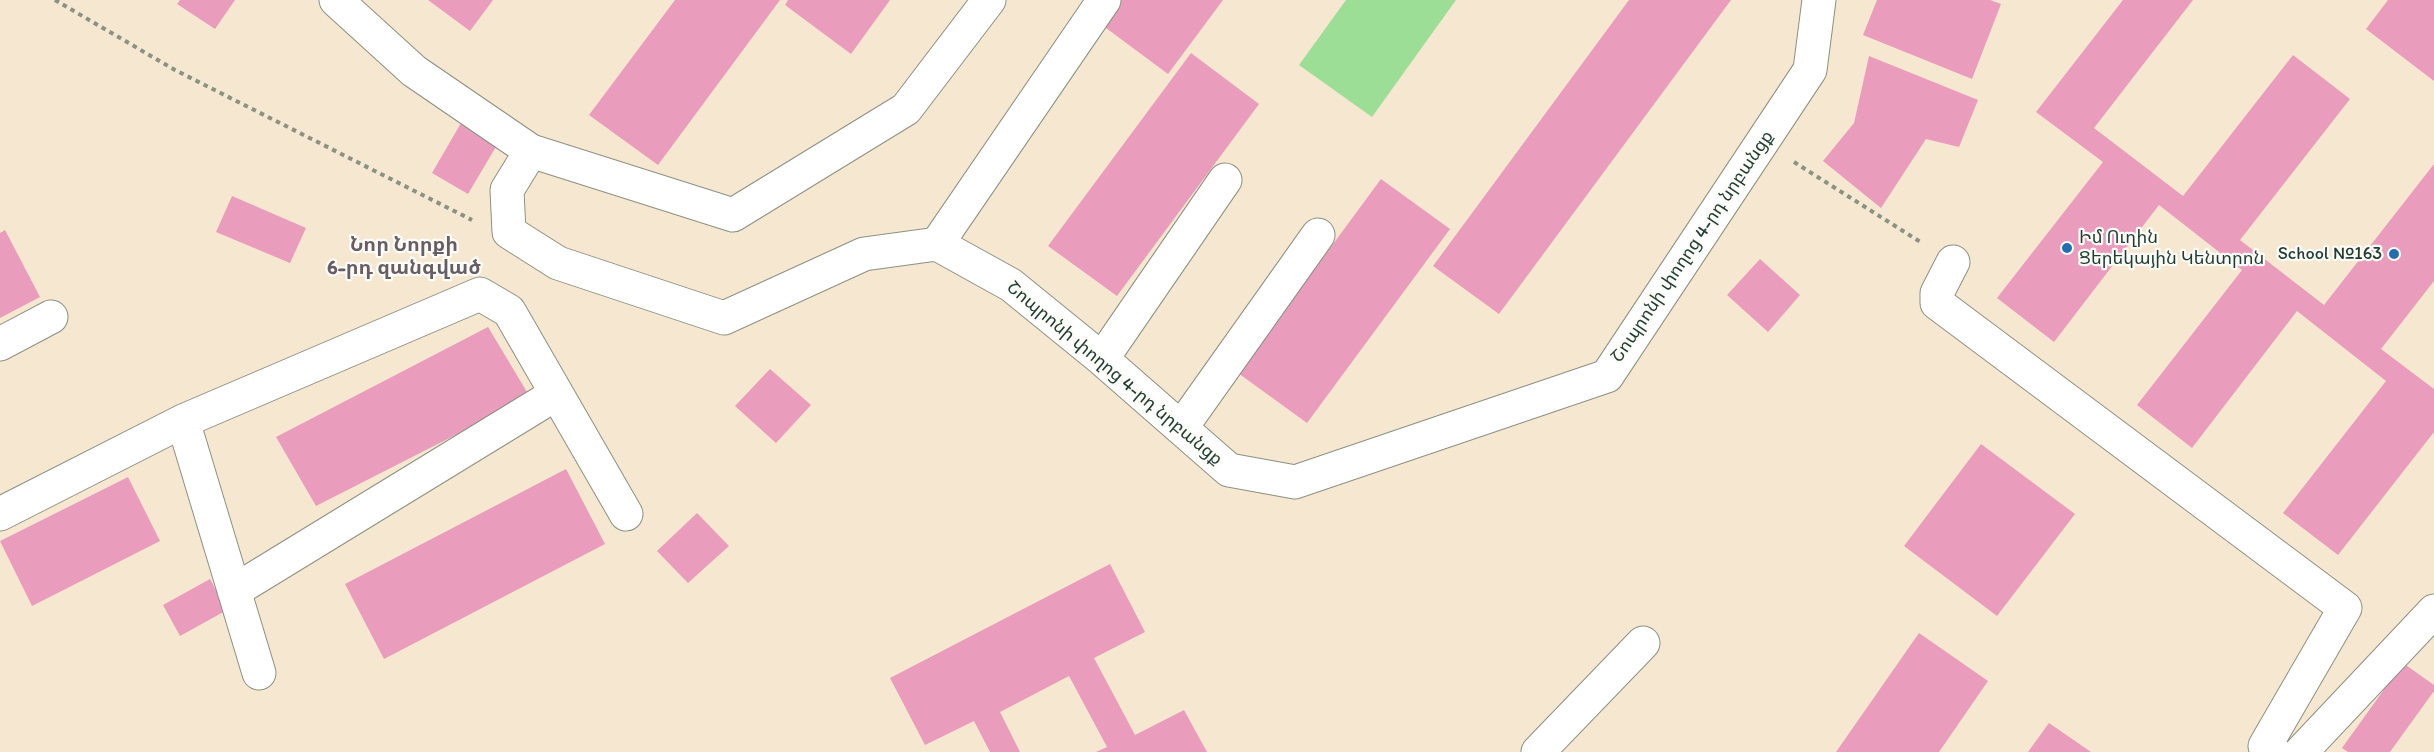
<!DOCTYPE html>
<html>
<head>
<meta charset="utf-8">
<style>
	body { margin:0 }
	canvas { display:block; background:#f5e7d0 }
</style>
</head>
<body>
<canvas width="2434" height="752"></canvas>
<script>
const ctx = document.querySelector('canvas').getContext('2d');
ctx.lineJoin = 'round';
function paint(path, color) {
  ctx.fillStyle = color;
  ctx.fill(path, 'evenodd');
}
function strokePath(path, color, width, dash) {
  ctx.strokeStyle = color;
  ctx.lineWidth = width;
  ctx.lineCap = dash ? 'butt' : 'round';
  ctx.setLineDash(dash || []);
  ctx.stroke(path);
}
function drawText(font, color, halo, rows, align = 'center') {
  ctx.font = font + ' Itim,"Noto Sans Armenian",sans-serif';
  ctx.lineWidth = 4.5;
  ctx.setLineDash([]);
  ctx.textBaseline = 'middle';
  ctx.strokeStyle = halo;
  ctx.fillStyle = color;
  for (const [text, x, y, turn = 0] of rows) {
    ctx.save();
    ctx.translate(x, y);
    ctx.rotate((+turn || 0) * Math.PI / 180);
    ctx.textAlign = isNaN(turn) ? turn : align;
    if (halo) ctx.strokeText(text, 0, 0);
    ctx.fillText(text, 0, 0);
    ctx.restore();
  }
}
const green = new Path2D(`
	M1346,0H1456L1372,117L1299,65Z`);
const building = new Path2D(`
	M180,0H235L215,29L177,4Z
	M428,0H493L470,31Z
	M675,0H780L658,165L589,115Z
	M788,0H890L851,54L785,5Z
	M1121,0H1223L1168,74L1102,25Z
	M1629,0H1731L1499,314L1433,266Z
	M1877,0H1990L2001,4L1972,79L1863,35Z
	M2123,0H2193L2094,128L2183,196L2293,55L2350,99L2240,240L2324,305L2434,164V281L2381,349L2434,389V432L2338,555L2283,513L2386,381L2297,311L2192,448L2137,405L2242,270L2159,205L2054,342L1997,298L2103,162L2036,112Z
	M2388,0H2434V81L2366,29Z
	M1191,53L1259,104L1117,296L1048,246Z
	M1869,56L1978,100L1959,147L1926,139L1881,208L1823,161L1854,123Z
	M461,123L497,145L468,194L432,173Z
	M1381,179L1450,229L1307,423L1238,373Z
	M232,196L306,228L290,263L216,232Z
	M5,230L40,297L0,318V233Z
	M1760,259L1800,295L1768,332L1727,295Z
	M488,327L530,397L316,506L276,437Z
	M770,369L811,405L776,443L735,406Z
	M1981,444L2075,514L1997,616L1904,546Z
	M566,469L605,544L384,659L345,584Z
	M128,477L160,541L32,606L0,541Z
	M697,513L729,546L688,583L657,551Z
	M1110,564L1145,632L1094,658L1135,735L1184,710L1207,752H1096L1107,747L1069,676L1000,712L1020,752H990L974,721L925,745L890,678Z
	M210,579L227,610L180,636L163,605Z
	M1919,633L1988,681L1939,752H1836Z
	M2403,663L2434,685V691L2390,752H2348L2342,748Z
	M2049,723L2091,752H2028Z`);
const path = new Path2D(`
	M55,0L175,70L472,220
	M1794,162L1922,243`);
const minor = new Path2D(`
	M336,0L414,71L531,151L733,215L906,109L989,0
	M531,151L507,190L509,232L558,263L724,318L864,254L937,244L1011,285L1102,359L1229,470L1295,482L1607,376L1810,70L1819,0
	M937,244L1104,0
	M1953,262L1937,293V303L2345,608L2265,746L2274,752
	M0,344L51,317
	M1102,359L1225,180
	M183,421L259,673
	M1181,428L1318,235
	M0,514L183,421L480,294L509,311L626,514
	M234,591L556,394
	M1538,752L1643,643
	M2301,752L2434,611`);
const markers = [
	[2067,248,6,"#1f6fb2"],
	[2394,254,6,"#1f6fb2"]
];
const poiNames = [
	["Իմ Ուղին",2079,238],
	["Ցերեկային Կենտրոն",2079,259],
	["School №163",2382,254,"right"]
];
const streetNames = [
	["Շոպրոնի փողոց 4-րդ նրբանցք",1693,247,-56],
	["Շոպրոնի փողոց 4-րդ նրբանցք",1114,374,40]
];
const neighbourhoodNames = [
	["Նոր Նորքի",404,246],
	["6-րդ զանգված",404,269]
];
paint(green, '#9cde95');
paint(building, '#ea9cbd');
strokePath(minor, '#8a9282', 35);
strokePath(path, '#8a9282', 4, [4.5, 4.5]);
strokePath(minor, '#fff', 33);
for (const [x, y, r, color] of markers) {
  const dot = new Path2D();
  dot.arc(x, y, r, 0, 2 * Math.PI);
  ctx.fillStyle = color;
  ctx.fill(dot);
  strokePath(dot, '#fdfcf7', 2);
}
drawText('18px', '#1f3d34', '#fdfcf7', poiNames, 'left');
drawText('18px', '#1f3d34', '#fdfcf7', streetNames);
drawText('bold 20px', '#665e64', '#fdfcf7', neighbourhoodNames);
</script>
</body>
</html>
